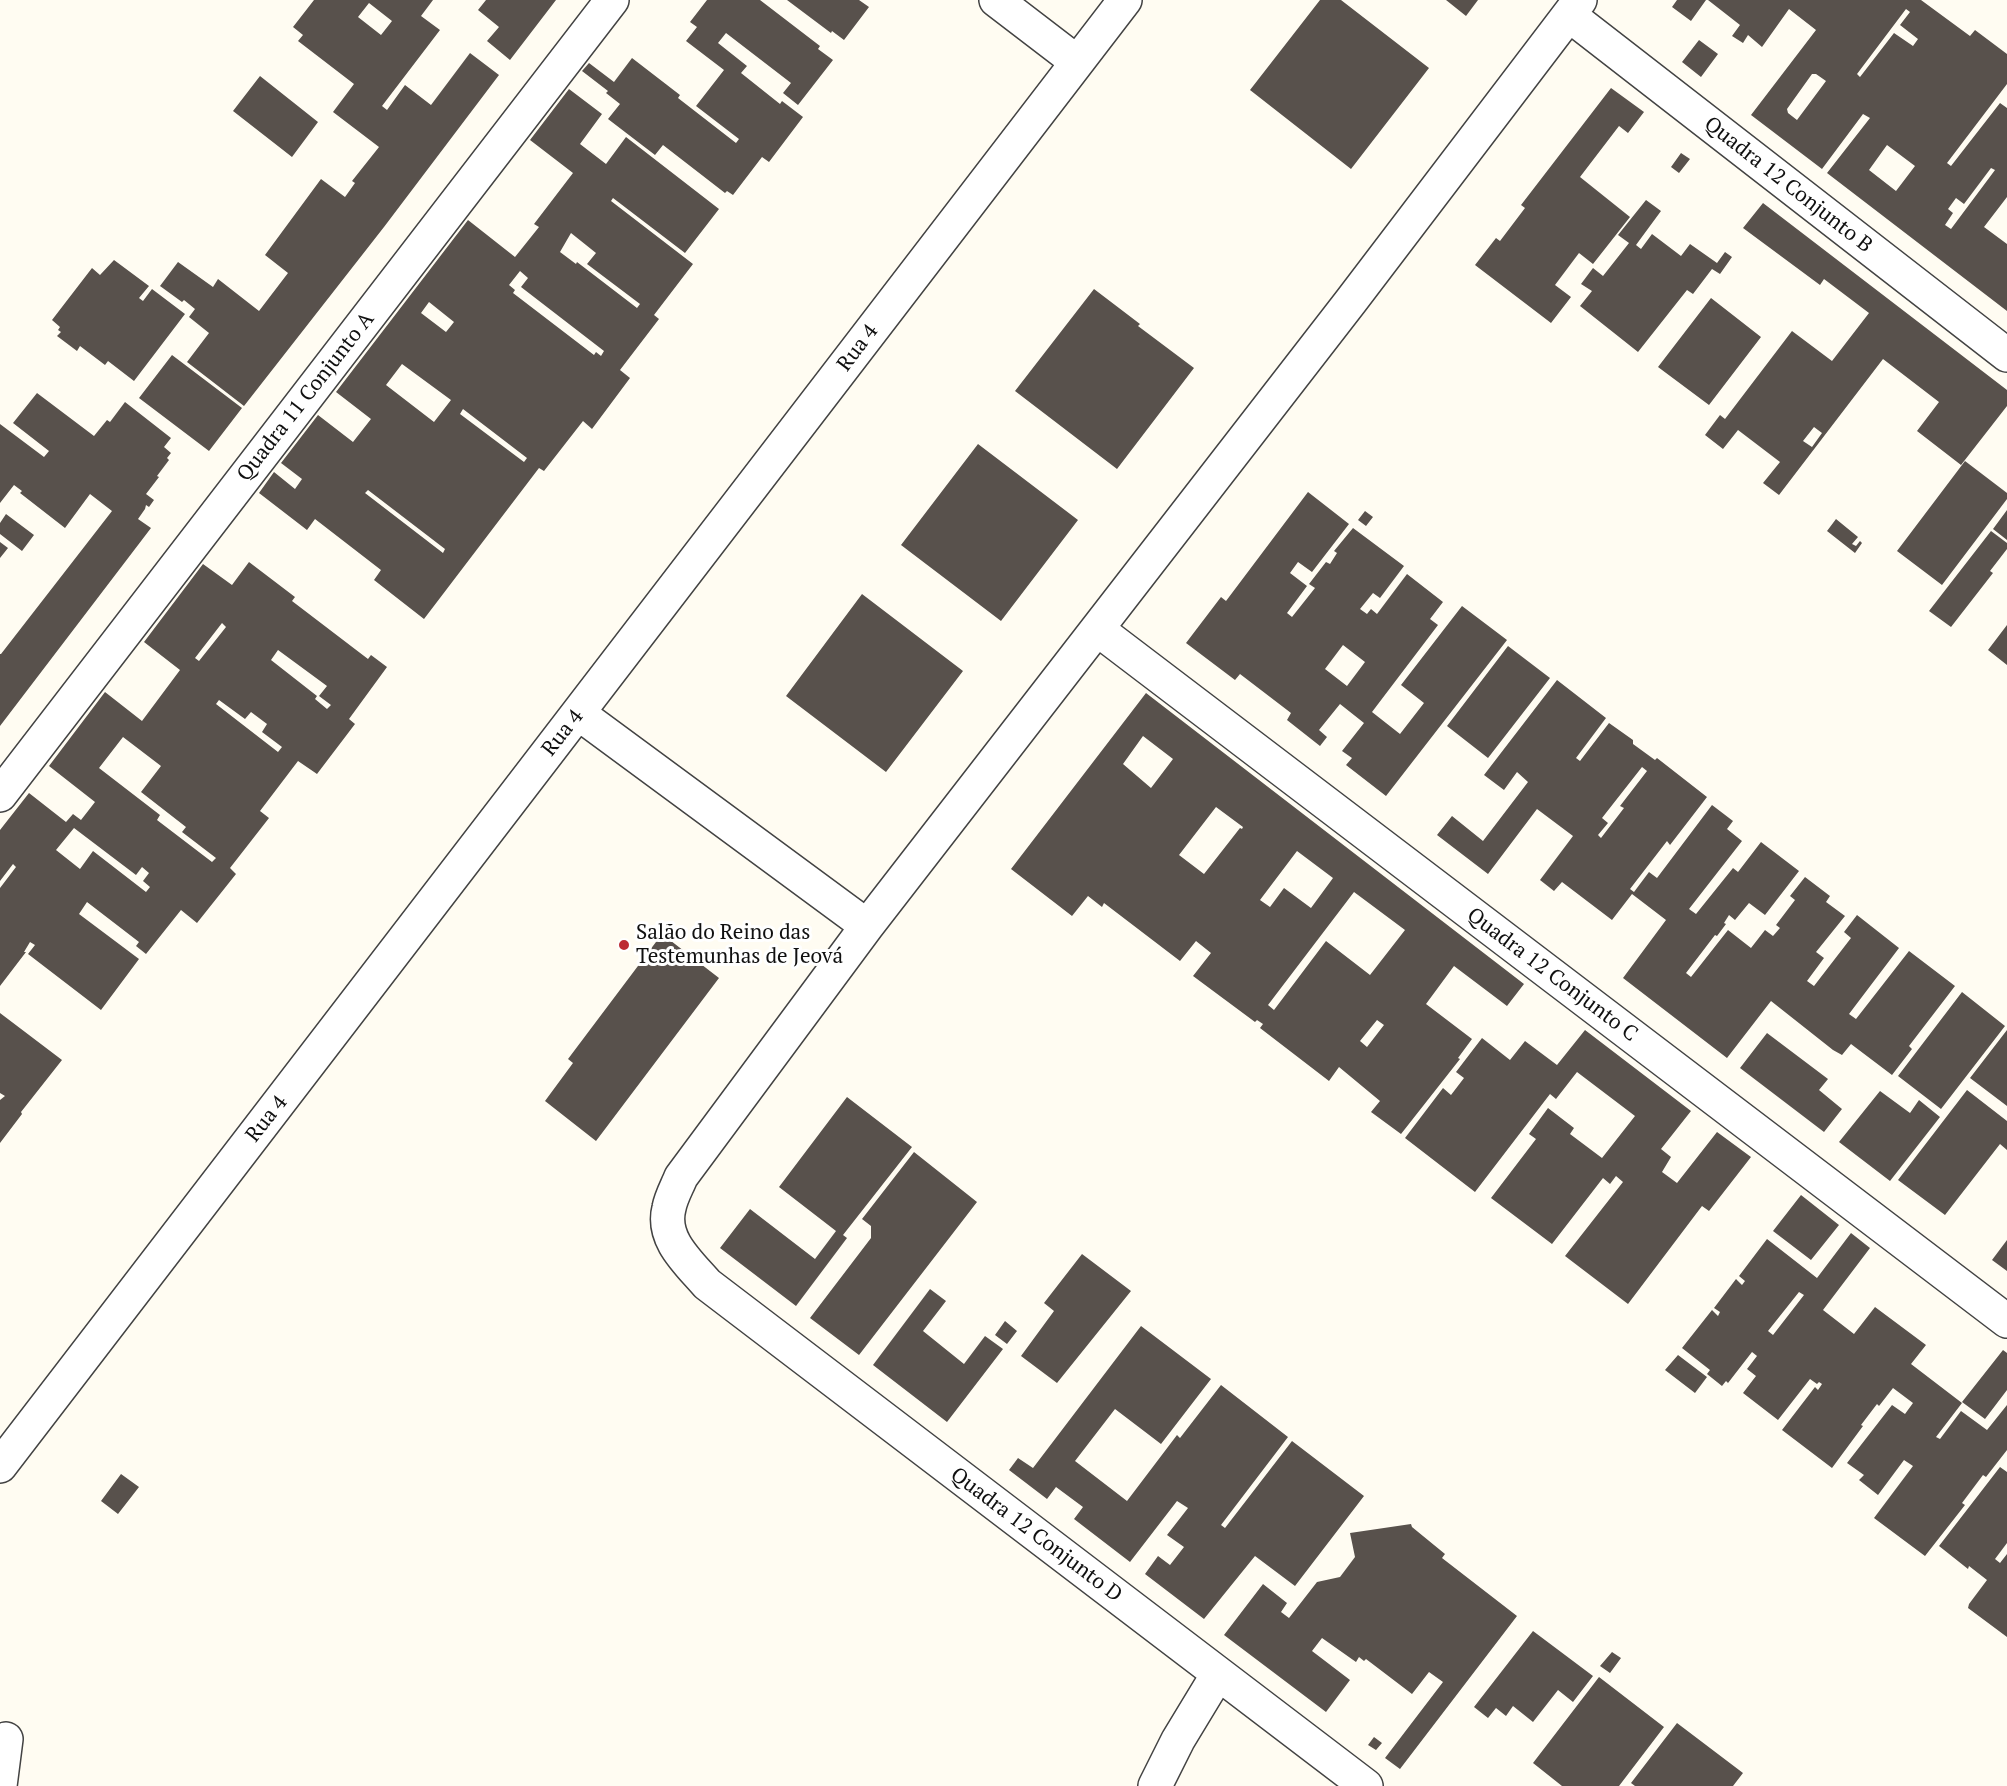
<!DOCTYPE html>
<html>
<head>
<meta charset="utf-8">
<style>
	body { margin:0 }
	canvas { display:block; background:#fffcf2 }
</style>
</head>
<body>
<canvas width="2007" height="1786"></canvas>
<script>
const ctx = document.querySelector('canvas').getContext('2d');
ctx.lineJoin = 'round';
function paint(path, color) {
  ctx.fillStyle = color;
  ctx.fill(path, 'evenodd');
}
function strokePath(path, color, width, dash) {
  ctx.strokeStyle = color;
  ctx.lineWidth = width;
  ctx.lineCap = dash ? 'butt' : 'round';
  ctx.setLineDash(dash || []);
  ctx.stroke(path);
}
function drawText(font, color, halo, rows, align = 'center') {
  ctx.font = font + ' "PT Serif",serif';
  ctx.lineWidth = 6;
  ctx.setLineDash([]);
  ctx.textBaseline = 'middle';
  ctx.strokeStyle = halo;
  ctx.fillStyle = color;
  for (const [text, x, y, turn = 0] of rows) {
    ctx.save();
    ctx.translate(x, y);
    ctx.rotate((+turn || 0) * Math.PI / 180);
    ctx.textAlign = isNaN(turn) ? turn : align;
    if (halo) ctx.strokeText(text, 0, 0);
    ctx.fillText(text, 0, 0);
    ctx.restore();
  }
}
const building = new Path2D(`
	M314,0H433L421,16L440,30L382,106L387,110L405,85L431,105L470,53L499,75L384,227L244,406L187,362L209,333L189,317L195,309L184,300L182,302L160,286L178,262L213,287L218,279L259,311L288,273L265,255L321,179L345,197L355,183L352,181L379,147L333,112L354,84L298,41L303,35L293,27ZM369,3L392,21L381,35L358,17Z
	M486,0H556L510,60L487,41L499,27L478,10Z
	M707,0H760L820,46L818,49L833,60L798,105L783,93L791,83L726,33L718,43L747,66L741,73L780,104L782,101L803,117L769,162L762,157L733,195L727,191L725,193L663,145L655,155L608,119L620,104L606,93L608,91L582,71L589,63L614,82L632,58L680,95L678,98L736,143L739,139L696,106L724,70L686,41L697,27L690,22Z
	M787,0H859L869,7L844,40L832,31L831,33Z
	M1320,0H1341L1429,68L1351,169L1250,90Z
	M1446,0H1478L1466,16Z
	M1677,0H1706L1691,21L1672,7Z
	M1708,0H1921L1970,36L1975,30L2007,54V84L1947,163L1951,166L2000,103L2007,108V197L1984,227L2007,244V311L1827,173L1870,118L1863,114L1822,169L1751,115L1816,30L1789,9L1762,47L1748,35L1743,43L1732,36L1740,25ZM1906,9L1910,12L1900,25L1918,39L1913,46L1894,33L1860,77L1857,74ZM1812,74H1816L1826,81L1797,120L1788,113L1787,109ZM1887,145L1915,166L1896,191L1869,170ZM1991,168L1995,170L1951,229L1945,225L1953,213L1948,209L1956,198L1964,204Z
	M1699,40L1718,54L1701,77L1682,62Z
	M260,76L318,122L292,157L233,111Z
	M1611,88L1644,112L1628,133L1619,126L1580,177L1630,217L1593,264L1579,253L1555,285L1571,297L1551,323L1475,265L1496,238L1500,241L1525,208L1521,205Z
	M569,89L602,114L580,144L606,164L626,137L719,209L685,253L613,198L611,201L693,264L654,315L659,319L620,370L630,378L592,429L583,421L544,471L539,468L424,619L374,580L381,570L315,519L307,530L259,493L274,472L295,489L302,479L281,463L318,415L353,442L371,419L336,392L468,220L515,257L539,227L534,224L573,173L530,140ZM571,233L596,253L587,264L640,304L637,308L577,262L576,264L560,252ZM520,271L528,278L521,287L604,351L601,356L596,352L594,355L513,293L515,290L509,285ZM429,302L454,322L446,332L421,313ZM402,364L451,400L434,422L386,385ZM463,409L527,458L524,462L460,414ZM368,490L445,549L443,553L365,493Z
	M1681,153L1690,159L1679,173L1671,167Z
	M1646,200L1661,211L1636,245L1641,249L1652,234L1681,256L1690,244L1717,263L1725,252L1732,257L1720,274L1712,269L1693,294L1687,290L1638,352L1580,306L1592,291L1581,284L1593,268L1603,276L1629,243L1618,235Z
	M1763,203L2007,390V406L1961,465L1917,431L1939,402L1883,359L1779,495L1763,483L1780,462L1738,430L1723,449L1705,435L1720,415L1725,419L1792,331L1832,361L1869,313L1824,279L1820,285L1743,228ZM1814,427L1822,433L1812,447L1803,441Z
	M114,260L149,286L139,298L143,301L152,289L185,314L134,381L108,361L105,365L80,346L77,351L57,336L61,332L58,330L60,327L52,320L92,268L100,275Z
	M1094,289L1140,324L1138,326L1194,368L1117,469L1015,391Z
	M1711,298L1761,337L1709,405L1658,367Z
	M172,355L242,408L209,451L139,398Z
	M37,393L94,436L107,420L110,422L125,402L171,438L164,447L171,453L167,458L169,460L157,476L159,477L146,494L154,500L149,507L146,505L145,509L138,519L151,528L0,726V654H1L112,511L90,494L65,528L20,493L22,491L14,485L0,503V424L44,457L49,451L13,423Z
	M978,444L1078,520L1001,621L901,545Z
	M1965,461L2007,493V499L1942,585L1897,551Z
	M1308,492L1349,524L1312,572L1298,562L1290,573L1307,586L1287,613L1292,617L1315,588L1309,584L1326,562L1330,564L1337,553L1334,551L1353,528L1404,566L1380,598L1373,593L1360,609L1367,614L1371,609L1377,614L1407,574L1443,602L1430,619L1438,625L1372,712L1400,734L1424,703L1401,685L1462,606L1507,640L1386,796L1346,765L1352,758L1342,751L1364,723L1340,704L1319,730L1327,737L1320,746L1287,720L1291,713L1240,674L1235,680L1186,643L1221,597L1226,601ZM1343,645L1365,662L1347,686L1325,669Z
	M2007,510V540L1993,529Z
	M1365,511L1373,517L1366,526L1358,520Z
	M6,514L34,535L22,551L0,534V523Z
	M1836,519L1858,537L1852,544L1856,546L1860,541L1862,543L1855,553L1827,531Z
	M1991,531L2007,543V549L1990,571L1993,573L1951,627L1929,611Z
	M0,542L8,548L0,558Z
	M249,562L295,597L292,601L368,659L371,655L387,667L349,719L355,724L317,774L298,761L260,811L269,818L230,868L236,874L197,923L181,910L146,954L136,946L139,942L87,902L79,914L139,959L101,1010L28,954L35,945L30,942L24,952H26L0,986V888L16,867L13,864L0,881V830L29,793L66,822L73,814L81,820L95,802L49,766L105,692L142,721L180,670L144,642L203,564L232,585ZM222,623L226,627L199,661L195,658ZM278,650L327,686L319,696L331,705L327,709L315,699L317,696L271,660ZM219,700L245,719L251,712L267,724L262,732L282,747L278,752L216,704ZM123,737L161,766L141,792L186,827L182,832L216,858L212,862L157,820L160,815L99,768ZM74,828L136,875L142,867L149,873L143,881L150,887L146,892L93,851L80,869L56,850Z
	M862,594L963,671L886,772L786,696Z
	M2007,625V665L1988,650Z
	M1508,646L1550,678L1488,758L1447,726Z
	M1557,680L1606,718L1576,758L1580,761L1609,723L1633,740V744L1655,760L1657,758L1707,797L1670,845L1667,841L1630,889L1634,892L1649,872L1657,878L1712,805L1733,821L1727,829L1742,841L1689,909L1696,914L1733,868L1738,872L1761,842L1799,871L1765,915L1749,903L1735,920L1729,915L1724,923L1726,924L1717,936L1715,935L1686,973L1691,977L1728,930L1751,948L1765,930L1773,936L1780,928L1776,925L1795,900L1790,896L1805,877L1830,896L1826,902L1845,916L1816,952L1824,958L1807,981L1814,986L1851,938L1844,932L1857,915L1899,948L1849,1014L1856,1019L1909,951L1955,986L1909,1046L1912,1049L1892,1075L1851,1044L1842,1055L1833,1050L1771,1001L1727,1058L1623,978L1666,920L1632,894L1612,920L1562,882L1554,891L1540,880L1573,836L1537,809L1488,874L1437,835L1452,816L1483,841L1528,782L1517,772L1504,790L1484,775ZM1642,767L1647,771L1620,806L1624,808L1601,838L1598,835L1608,823L1602,818Z
	M1146,693L1524,984L1507,1006L1454,966L1426,1004L1472,1039L1458,1058L1460,1059L1401,1134L1371,1112L1380,1101L1339,1067L1329,1081L1260,1028L1263,1024L1257,1020L1255,1022L1193,976L1211,953L1196,941L1180,961L1104,903L1102,907L1088,896L1072,916L1011,869ZM1143,736L1173,759L1151,788L1123,764ZM1216,807L1243,827L1242,829L1240,828L1204,874L1179,855ZM1297,851L1333,878L1311,908L1284,888L1270,907L1260,900ZM1354,892L1405,930L1370,975L1326,941L1274,1010L1268,1005ZM1377,1020L1384,1025L1367,1047L1360,1041Z
	M662,934L719,978L596,1141L545,1101L573,1063L568,1059Z
	M1962,992L2005,1026L1941,1109L1898,1076Z
	M0,1013L62,1060L21,1112L22,1114L0,1143V1100L5,1096L0,1093Z
	M1585,1030L1691,1111L1661,1149L1671,1157L1662,1172L1677,1183L1717,1132L1751,1157L1709,1211L1702,1206L1628,1304L1565,1256L1623,1182L1616,1176L1610,1184L1603,1178L1552,1244L1491,1198L1536,1139L1529,1134L1548,1108L1574,1128L1570,1134L1602,1158L1635,1116L1577,1072L1556,1099L1550,1094L1475,1192L1405,1138L1443,1088L1451,1095L1464,1078L1456,1072L1482,1038L1510,1060L1525,1041L1557,1065Z
	M2007,1030V1106L1970,1078Z
	M1767,1033L1828,1079L1819,1090L1842,1109L1824,1132L1740,1068Z
	M1967,1090L2007,1121V1150L2000,1144L1945,1215L1898,1180Z
	M1880,1091L1910,1113L1919,1100L1940,1117L1890,1181L1839,1142Z
	M847,1097L912,1147L843,1235L847,1238L796,1306L720,1248L750,1209L815,1259L836,1231L779,1187Z
	M914,1152L977,1202L859,1355L810,1318L871,1238V1226L862,1219Z
	M1801,1195L1839,1225L1811,1260L1773,1231Z
	M1851,1233L1870,1248L1823,1310L1854,1334L1875,1307L1926,1345L1911,1364L1962,1403L1936,1437L1940,1439L1961,1411L1987,1430L2007,1405V1450L1986,1477L1983,1475L1962,1503L1965,1505L1925,1556L1874,1518L1913,1466L1904,1460L1878,1495L1859,1480L1864,1475L1847,1463L1892,1405L1905,1414L1913,1403L1893,1388L1879,1406L1877,1404L1861,1425L1863,1426L1832,1468L1782,1430L1815,1387L1818,1390L1822,1384L1819,1382L1817,1384L1810,1379L1778,1420L1743,1393L1756,1376L1747,1369L1757,1356L1752,1352L1728,1383L1726,1381L1722,1386L1707,1374L1710,1370L1682,1348L1712,1310L1718,1316L1720,1312L1714,1308L1736,1279L1742,1285L1745,1281L1739,1276L1767,1239L1817,1278ZM1799,1292L1804,1295L1773,1335L1768,1331Z
	M2007,1240V1271L1992,1260Z
	M1082,1254L1131,1291L1057,1383L1021,1356L1054,1311L1044,1303Z
	M930,1289L946,1301L923,1331L964,1364L985,1336L1003,1349L947,1422L873,1365Z
	M1005,1321L1017,1331L1007,1344L995,1335Z
	M1141,1326L1211,1379L1161,1444L1115,1409L1075,1461L1127,1501L1177,1435L1180,1438L1221,1385L1288,1437L1221,1525L1225,1528L1292,1441L1364,1496L1295,1586L1255,1556L1204,1619L1145,1574L1158,1556L1170,1565L1184,1547L1167,1535L1188,1508L1177,1501L1130,1562L1074,1519L1083,1507L1056,1487L1047,1499L1009,1470L1018,1458L1033,1468Z
	M2003,1350L2007,1353V1390L1985,1419L1962,1402Z
	M1678,1355L1707,1377L1695,1393L1665,1370Z
	M2000,1467L2007,1472V1543L1995,1559L2000,1563L2007,1554V1637L1968,1608L1969,1604L1987,1580L1969,1566L1968,1569L1939,1546Z
	M121,1474L139,1487L118,1514L101,1501Z
	M1411,1524L1412,1527L1445,1554L1442,1558L1517,1616L1400,1769L1385,1758L1443,1682L1429,1672L1412,1694L1366,1659L1364,1661L1359,1657L1356,1662L1322,1638L1312,1651L1350,1680L1326,1712L1224,1635L1263,1584L1287,1603L1281,1612L1289,1618L1317,1582L1340,1577L1355,1557L1350,1533Z
	M1533,1631L1593,1676L1573,1702L1558,1690L1533,1722L1513,1706L1506,1716L1496,1708L1488,1718L1474,1707Z
	M1612,1652L1621,1658L1610,1673L1600,1666Z
	M1599,1677L1664,1727L1619,1786H1562L1533,1763Z
	M1677,1723L1743,1773L1733,1786H1635L1631,1783Z
	M1374,1737L1382,1743L1376,1750L1368,1745Z`);
const minor = new Path2D(`
	M996,0L1077,62
	M1569,15L2007,355
	M1097,629L2007,1321
	M578,713L867,926
	M0,795L612,0
	M0,1466L1125,0
	M0,1786L6,1739
	M1155,1786L1178,1740L1218,1674
	M1366,1786L707,1284C688,1262 661,1239 669,1208C671,1197 677,1187 681,1177L867,926L1351,301L1580,0`);
const markers = [
	[624,945,6,"#bc2b33"]
];
const streetNames = [
	["Quadra 12 Conjunto B",1788,185,38],
	["Rua 4",858,348,-53],
	["Quadra 11 Conjunto A",306,397,-52],
	["Rua 4",563,733,-52],
	["Quadra 12 Conjunto C",1552,975,37],
	["Rua 4",267,1119,-52],
	["Quadra 12 Conjunto D",1036,1535,37]
];
const poiNames = [
	["Salão do Reino das",636,933],
	["Testemunhas de Jeová",636,957]
];
paint(building, '#58514c');
strokePath(minor, '#434343', 36);
strokePath(minor, '#fff', 33);
for (const [x, y, r, color] of markers) {
  const dot = new Path2D();
  dot.arc(x, y, r, 0, 2 * Math.PI);
  ctx.fillStyle = color;
  ctx.fill(dot);
  strokePath(dot, '#fff', 2);
}
drawText('21px', '#101010', '#fff', streetNames);
drawText('21px', '#101010', '#fff', poiNames, 'left');
</script>
</body>
</html>
